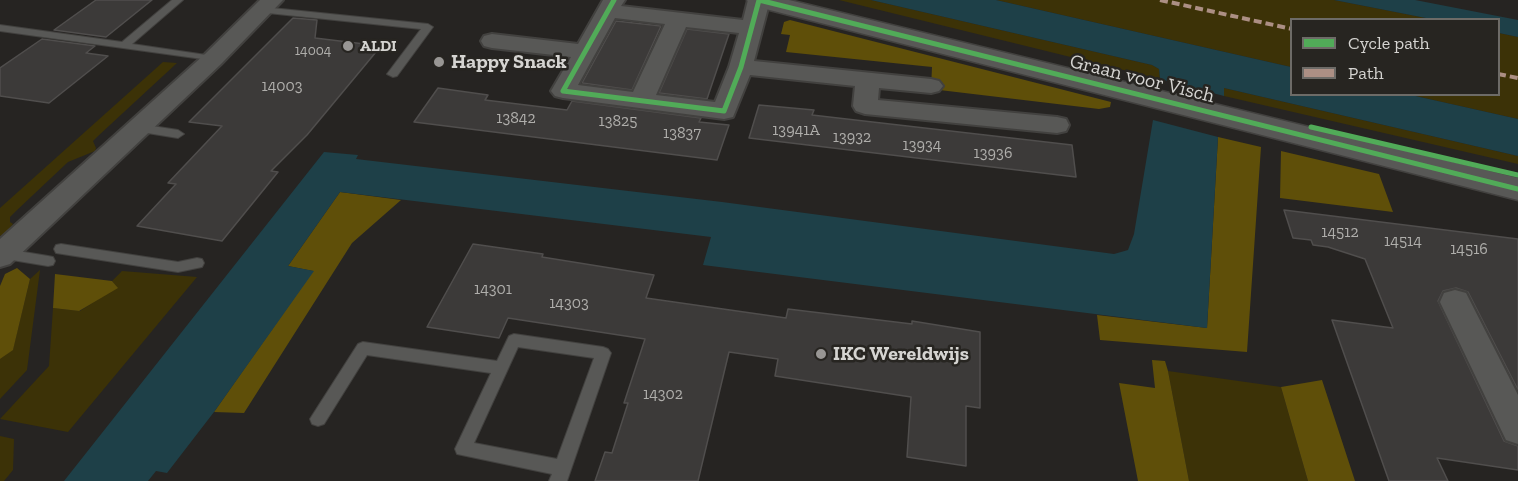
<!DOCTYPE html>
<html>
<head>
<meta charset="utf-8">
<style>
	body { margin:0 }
	#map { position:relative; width:1518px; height:481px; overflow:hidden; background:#262422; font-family:"Zilla Slab",serif }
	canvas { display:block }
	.legend { position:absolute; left:1290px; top:18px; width:210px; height:78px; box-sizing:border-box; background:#272521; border:2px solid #6d6b67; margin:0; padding:8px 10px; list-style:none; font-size:18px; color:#d5d4d1 }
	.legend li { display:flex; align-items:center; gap:12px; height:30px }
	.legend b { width:30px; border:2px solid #6d6b67 }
</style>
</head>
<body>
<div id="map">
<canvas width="1518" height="481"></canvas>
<ul class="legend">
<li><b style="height:8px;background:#51ab58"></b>Cycle path</li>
<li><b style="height:8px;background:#ac8f84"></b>Path</li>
</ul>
</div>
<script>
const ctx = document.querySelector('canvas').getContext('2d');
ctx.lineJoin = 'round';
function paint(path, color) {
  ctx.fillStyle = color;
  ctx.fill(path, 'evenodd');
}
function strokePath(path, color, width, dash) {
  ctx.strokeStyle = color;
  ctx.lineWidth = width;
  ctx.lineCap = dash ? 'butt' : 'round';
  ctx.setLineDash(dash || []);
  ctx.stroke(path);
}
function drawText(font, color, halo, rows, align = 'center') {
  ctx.font = font + ' "Zilla Slab",serif';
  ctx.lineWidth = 5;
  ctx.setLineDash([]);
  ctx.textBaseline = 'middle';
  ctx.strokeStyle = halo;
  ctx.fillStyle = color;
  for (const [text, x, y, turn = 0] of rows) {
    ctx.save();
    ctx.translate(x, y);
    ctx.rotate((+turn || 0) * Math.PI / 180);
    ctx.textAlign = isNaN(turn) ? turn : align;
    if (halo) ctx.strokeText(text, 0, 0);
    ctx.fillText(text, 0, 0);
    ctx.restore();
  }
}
const green = new Path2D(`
	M839,0H871L1152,65L1159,69L1160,79Z
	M996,0H1334L1431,19L1292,20L1291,67Z
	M1499,33L1518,37V119L1411,95L1498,94Z
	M163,62L177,63L97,137L93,141L96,148L95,151L68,162L15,212L10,217V222L13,224L6,233L0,236V208Z
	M1224,88L1518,156V164L1224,96Z
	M40,270L27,370L0,399V359L13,349L30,279Z
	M122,271L197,277L68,432L0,419L49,366L53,308L80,311L117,287L112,281Z
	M1168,371L1281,387L1308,481H1189Z
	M0,436L14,439L13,470L4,481H0Z`);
const forest = new Path2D(`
	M790,20L1111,102L1110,107L1099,109L931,89L932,67L786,52L790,35L781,34L784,22Z
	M1218,137L1261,147L1247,352L1100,340L1097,315L1207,328Z
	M1281,151L1379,174L1393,212L1280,198Z
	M340,192L401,200L352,243L244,413L214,412L313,271L288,266Z
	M17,268L30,279L13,350L0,359V286L5,274Z
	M55,274L112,281L118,288L79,311L53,308Z
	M1152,360L1165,361L1168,371L1189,481H1138L1119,383L1155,388Z
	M1322,380L1355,481H1308L1281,387Z`);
const water = new Path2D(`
	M871,0H996L1291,67L1292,94L1411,95L1518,119V156L1224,88V96L1160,79L1159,69L1152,65Z
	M1334,0H1415L1518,20V37L1499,33L1498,20L1431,19Z
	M1153,120L1218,137L1207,328L703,265L711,237L340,192L288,266L314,271L214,412L167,473L156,471L148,481H64L324,152L358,155L356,159L722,202L1114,254L1128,250L1134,234Z`);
const building = new Path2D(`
	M96,0H152L106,37L54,30Z
	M293,18L317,20L315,38L381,46L307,135L271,171L278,172L222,241L137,226L176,184L168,183L222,126L189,122Z
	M616,21L661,26L632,90L582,83Z
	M687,29L729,34L707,99L659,93Z
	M42,39L95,46L86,53L108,56L49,103L0,96V68Z
	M438,88L488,95L485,100L567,110L572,101L701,118L699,122L729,125L717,160L414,122Z
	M759,105L814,110L812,115L1072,145L1076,177L749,138Z
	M1284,210L1518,239V390L1468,292L1456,288L1443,291L1438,301L1504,441L1518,446V470L1437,458L1448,481H1389L1332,320L1393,328L1365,259L1328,247L1313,245L1311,240L1293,238Z
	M473,244L543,254L542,257L654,275L646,298L786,318L788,309L912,324V321L980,332V408L966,406V466L907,457L911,397L775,376L778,359L729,352L698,481H595L605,452L612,453L628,403H624L645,339L508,318L499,338L427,327Z`);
const lane = new Path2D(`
	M172,0H183L132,44L213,56L218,59L217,61L0,31V25L122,42Z
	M262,7L428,24L433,27L397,76L393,77L387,74L421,29L258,12V8Z
	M139,124L178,130L184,134L178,138L135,131L133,128Z
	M61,244L178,262L197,258L202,259L204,263L202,267L178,272L56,253L54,249L56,245Z
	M0,248L48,256L53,257L55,261L53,265L48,266L0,258Z
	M514,334L603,347L608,349L611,353L567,481H549L552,474L457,454L455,449L491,373L367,355L324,424L318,426L312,424L310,419L358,344L363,342L497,361L509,336ZM518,347L594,358L557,459L474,443Z`);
const street = new Path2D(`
	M260,0H283L221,64L10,264L0,267V239L205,54Z
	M603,0H625L621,6L743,20L748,0H770L754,61L931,79L939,81L943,86L939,91L931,93L879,88L878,100L1057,117L1066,119L1069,125L1066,131L1057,133L865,114L856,111L853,106L855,86L750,75L733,117L724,119L563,98L555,96L551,91L571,57L492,48L484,46L481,41L484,36L492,34L578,44ZM615,18L665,24L633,92L578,85ZM686,27L739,33L729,67L715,102L656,95Z
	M1455,290L1466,293L1518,395V444L1506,440L1440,302L1444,293Z`);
const secondary = new Path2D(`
	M747,0H789L1518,178V200L750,5Z`);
const quiet = new Path2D(`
	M1160,0L1292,29
	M1498,74L1518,78`);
const cycleway = new Path2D(`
	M614,0L563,91L724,111L741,67L759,0L1518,189
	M1311,127L1518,175`);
const markers = [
	[348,46,6,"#989694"],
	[439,62,6,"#989694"],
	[821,354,6,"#989694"]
];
const farNumbernames = [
	["14004",313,51]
];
const farPoinames = [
	["ALDI",360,46]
];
const numberNames = [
	["14003",282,86],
	["13842",516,118],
	["13825",618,121],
	["13941A",796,130],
	["13837",682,133],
	["13932",852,137],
	["13934",922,145],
	["13936",993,153],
	["14512",1340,232],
	["14514",1403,241],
	["14516",1469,249],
	["14301",493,289],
	["14303",569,303],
	["14302",663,394]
];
const poiNames = [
	["Happy Snack",451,62],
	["IKC Wereldwijs",833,354]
];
const streetNames = [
	["Graan voor Visch",1142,79,14]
];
paint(green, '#3c3207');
paint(forest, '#5f4f09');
paint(water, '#1e4048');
paint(building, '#3c3a39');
strokePath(building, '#504e4d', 1.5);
strokePath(lane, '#42413f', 2);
strokePath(street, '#42413f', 4);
strokePath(secondary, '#42413f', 3);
paint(lane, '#585856');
paint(street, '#585856');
paint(secondary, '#585856');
strokePath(quiet, '#ac8f84', 4, [8, 4]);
strokePath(cycleway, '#51ab58', 5);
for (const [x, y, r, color] of markers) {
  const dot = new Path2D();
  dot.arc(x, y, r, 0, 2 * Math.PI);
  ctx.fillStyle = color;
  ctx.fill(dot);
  strokePath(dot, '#272521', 2);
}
drawText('14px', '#afaeab', null, farNumbernames);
drawText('bold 16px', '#d5d4d1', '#272521', farPoinames, 'left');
drawText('16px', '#afaeab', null, numberNames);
drawText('bold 20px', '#d5d4d1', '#272521', poiNames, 'left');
drawText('20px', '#d5d4d1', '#272521', streetNames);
</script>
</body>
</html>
